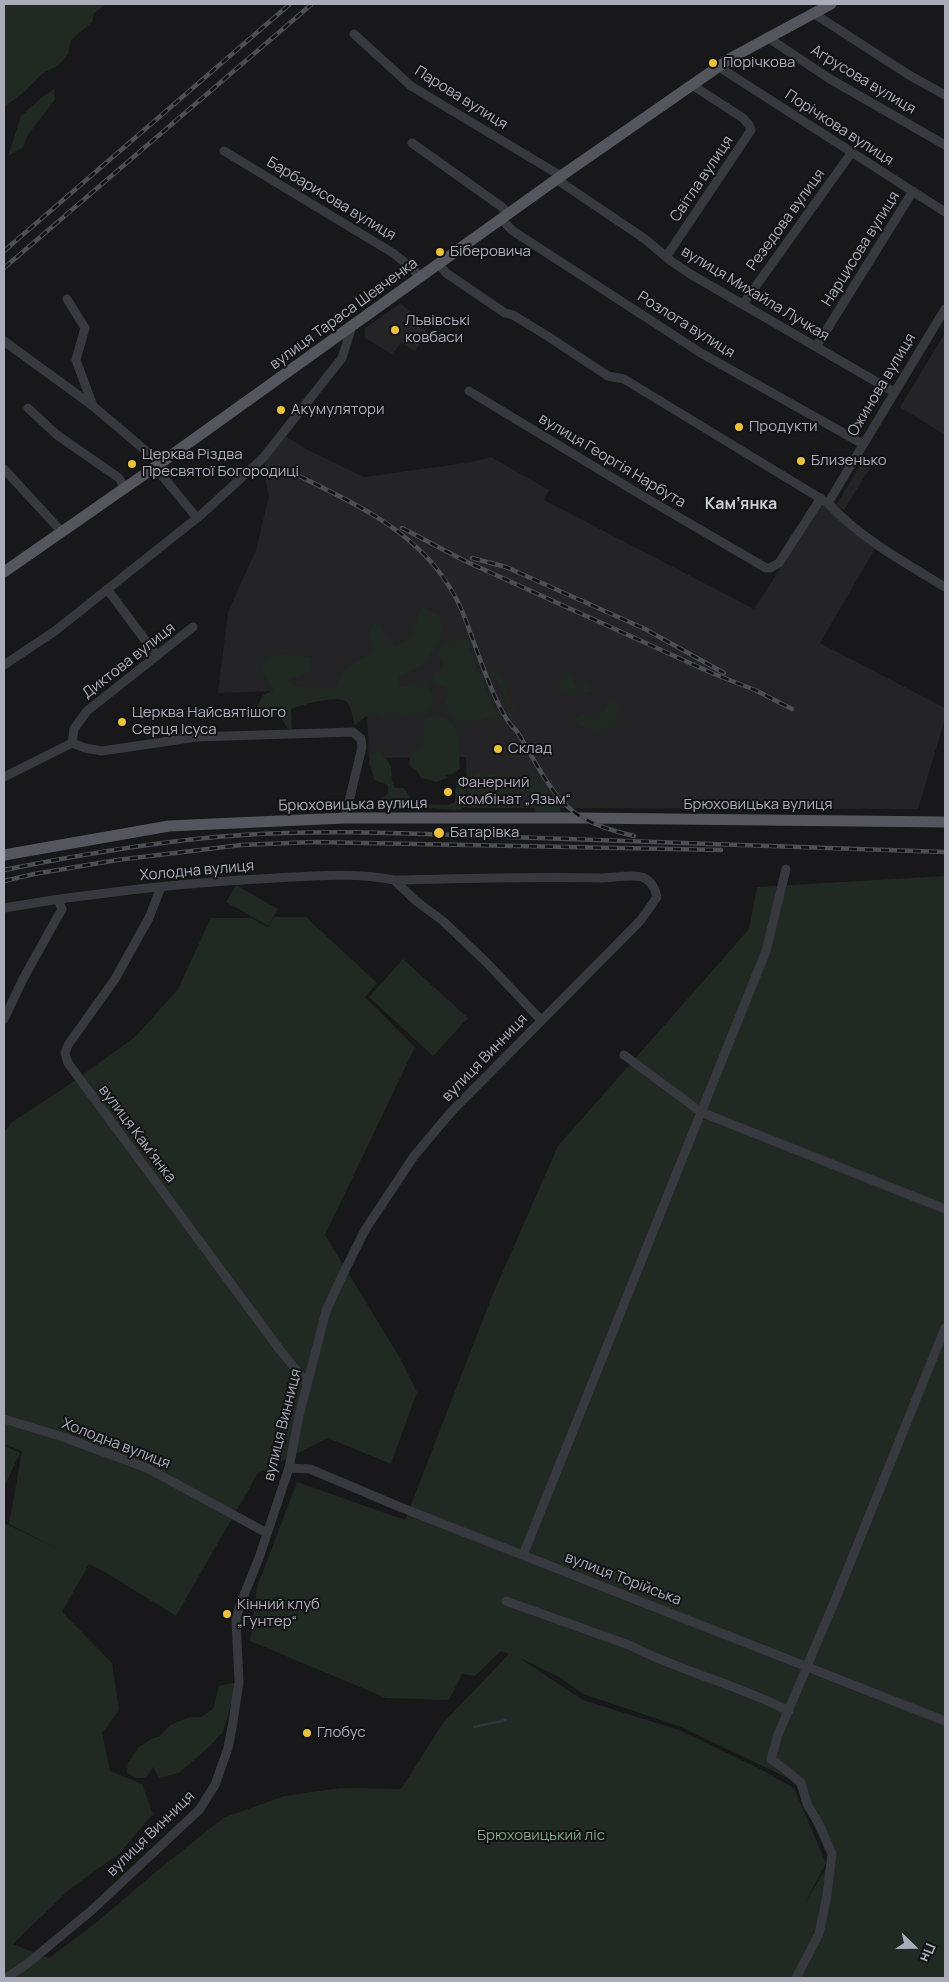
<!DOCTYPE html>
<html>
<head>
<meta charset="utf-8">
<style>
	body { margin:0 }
	#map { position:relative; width:949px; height:1982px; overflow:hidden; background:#181719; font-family:Manrope,sans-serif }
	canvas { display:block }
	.frame { position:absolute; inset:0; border:5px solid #aaadb9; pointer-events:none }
	.north { position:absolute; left:889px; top:1922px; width:50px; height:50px; -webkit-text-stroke:4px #131214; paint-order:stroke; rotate:112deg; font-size:14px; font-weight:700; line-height:20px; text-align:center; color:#aaadb9 }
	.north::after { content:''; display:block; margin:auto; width:18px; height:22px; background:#aaadb9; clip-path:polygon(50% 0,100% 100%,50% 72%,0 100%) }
</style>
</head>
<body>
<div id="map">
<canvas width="949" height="1982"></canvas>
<div class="frame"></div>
<div class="north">Пн</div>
</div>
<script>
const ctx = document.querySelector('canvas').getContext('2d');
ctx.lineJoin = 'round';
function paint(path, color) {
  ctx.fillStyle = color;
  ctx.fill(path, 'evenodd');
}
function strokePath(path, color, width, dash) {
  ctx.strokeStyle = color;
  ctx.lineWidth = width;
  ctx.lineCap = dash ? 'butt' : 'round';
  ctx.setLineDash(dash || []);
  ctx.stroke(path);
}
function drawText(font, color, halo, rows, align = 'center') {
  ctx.font = font + ' Manrope,sans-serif';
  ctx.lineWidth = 4;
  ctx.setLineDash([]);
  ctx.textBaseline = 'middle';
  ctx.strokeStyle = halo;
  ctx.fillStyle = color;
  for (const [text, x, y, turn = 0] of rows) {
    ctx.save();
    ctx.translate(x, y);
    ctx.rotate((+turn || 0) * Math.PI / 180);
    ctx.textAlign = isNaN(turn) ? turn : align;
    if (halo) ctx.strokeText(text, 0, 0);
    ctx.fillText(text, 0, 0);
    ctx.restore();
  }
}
const built = new Path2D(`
	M401,303L412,314L410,320L428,332L415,351L401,343L392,354L365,338V328Z
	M945,333V435L900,407Z
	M285,436L306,449L364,477L472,462L491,457L549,490L544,500L754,609L823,503L876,547L820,643L945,708V719L918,809L467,808L466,757L369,758L366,688L218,693L228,612L256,550L269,496L263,469L267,456Z
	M865,458L873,463L844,510L836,505Z`);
const green = new Path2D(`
	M4,4H106L94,13L92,22L71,40L68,54L59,65L43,73L23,93L4,107Z
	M54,89L55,99L28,135L23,147L8,156L21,116L42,97Z
	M423,606L440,616L443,628L441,638L429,657L422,666L398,677L400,686H407L422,681L431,691L435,702L427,713L386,719L377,713L365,717L355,725C353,719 351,707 347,702C338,694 301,705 291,709L292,729L287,728L281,717L256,709L263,695L274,690L262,670L265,658L275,654L310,657L312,670L289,681L298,687L335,686L344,669L373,651L369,637V628L379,622L386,636L396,646L411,637L419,612Z
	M461,638L466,639L486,690L500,719L495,722L488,718L476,722L458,721L449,711L444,701L447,698L445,688C438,685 433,684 433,675L443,668V661L437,656L442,645Z
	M492,670C516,676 500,695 514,709V718Z
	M570,674L576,684L586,685L590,690L589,692L574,695L566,691L561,695L557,686L560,678Z
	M614,699L619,711L616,725L603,729L597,733L592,732L589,727L579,726L575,720L579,715L597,714L604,711L611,700Z
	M434,715C465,722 458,743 460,769L452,774L444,775L449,777L437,782L421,778L417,771L410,767C407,754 416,753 424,747V720Z
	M381,751L391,766L392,781L395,788H404C409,794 409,800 415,805V809L378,801L388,794V785L374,780C373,767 366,767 371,753Z
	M479,772L482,775C492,772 502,773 510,781C517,780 527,775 533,778C543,782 559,806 563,815L536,814L535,806L539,800L536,794L520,788L505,794L492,803L485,798L477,800L471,794V776Z
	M460,778L464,779L466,789V807L458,810L428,808L426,804L448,805L455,802L456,781Z
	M945,876V1978H4V1523L56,1548L9,1524L22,1451L4,1444V1132L12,1122L67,1086L135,1037L178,989L211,918H251L268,927L274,917H306L377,983L365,997L415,1047L325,1235L400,1358L417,1392L391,1464L328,1438L258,1473L176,1616L105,1572L89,1564L62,1612L112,1663L119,1710L102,1733L110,1771L142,1784L153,1814L119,1854L71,1888L13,1944L49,1958L97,1922L152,1875L223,1818L284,1796L340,1788L401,1789L443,1723L509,1654L501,1651L475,1676L462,1674L449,1700L386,1698L250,1641L257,1587L297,1482L405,1520L492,1296L558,1146L749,929L757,887ZM518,1657L559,1677L583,1694L681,1727L794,1781L830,1861L805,1903L826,1863L794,1788L760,1769L679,1730L583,1700Z
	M236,885L278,909L268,926L226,902Z
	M403,959L468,1018L433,1056L369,997Z
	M5,1446L20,1453L4,1487V1448Z
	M232,1683L237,1684L223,1732L211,1745L179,1773L159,1778L153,1767L146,1778H136L127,1773L128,1762L139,1747L151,1739L160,1736L170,1725L190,1717H201L213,1709L219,1686Z`);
const stream = new Path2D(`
	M474,1727L506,1720`);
const minor = new Path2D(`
	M813,13L909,75L945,95
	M354,34L411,86L561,176
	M767,37L830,79L945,145
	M719,67L945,212
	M412,143L502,207L508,214
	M224,151L393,253L414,270L420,278
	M556,179L645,239L671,261L692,275L894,392
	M501,219L513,231L701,353L863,444
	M666,257L751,130L749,125L743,118L692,85
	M439,264L446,273L505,313L513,315L549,337L608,376L624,379L828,503C861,539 904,562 945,587
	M67,299L85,328L76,360L93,406
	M743,304L852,152
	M4,341L93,406L153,457L158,465
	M816,347L913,191
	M469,391L646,498L766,568H770L779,563L821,498
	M28,408L57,435L119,478L125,488
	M155,467L197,518
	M4,469L62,532
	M828,503L945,309
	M107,589L157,656
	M4,665L55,631L202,514L263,458L342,358L352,326
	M72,743L74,729L87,711L193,627
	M4,777L72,743L85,748L102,751L197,737L353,732L361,739L362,747L345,818
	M394,880L416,901L443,921L487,963L541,1020
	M161,887L149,918L115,979L68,1045L65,1053L68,1063L280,1350L307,1383
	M4,908C30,904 56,899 83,896C147,887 212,881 276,878C315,876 355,872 394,880C463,879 531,876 600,878C613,878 630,874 642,877C651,880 655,888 657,897L641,920L451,1112L414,1156L365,1230L343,1274L326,1311L299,1416L289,1468L259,1558L240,1605L236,1620L239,1682L232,1728L228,1748L215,1785L199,1810L92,1910L27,1964L6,1978
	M4,1019L23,979L62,909L58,900
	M624,1055L701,1112L945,1209
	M4,1419L63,1437L147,1468L267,1533
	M289,1468L310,1469L400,1507L945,1721
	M523,1555L766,951L786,869
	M506,1601L629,1645C680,1671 738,1685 789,1711
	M796,1978L819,1934L827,1895L832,1854L820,1826L807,1804L801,1783L787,1771L771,1759L778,1735L838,1593L945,1328`);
const major = new Path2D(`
	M4,572L155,467L561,176L692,85L731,58L831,4
	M4,855L169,826L345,818H582L945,822`);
const rail = new Path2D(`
	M4,251L290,4
	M4,268L312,4
	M285,469C342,498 405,523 443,577C452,590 461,606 466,621C475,644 498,717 516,730C535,759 551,800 583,818C599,827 617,832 634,836
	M402,528L465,561L714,674L755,690L792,709
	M472,558L506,567L645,629L724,673
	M4,870C83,854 163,840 243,835C332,829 420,834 509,837C654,841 800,848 945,852
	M4,881L34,874L117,860L241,845L314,842L721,850`);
const markers = [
	[713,63,5,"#ecc23d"],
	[440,252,5,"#ecc23d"],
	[395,330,5,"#ecc23d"],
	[281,410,5,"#ecc23d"],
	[739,427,5,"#ecc23d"],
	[801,461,5,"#ecc23d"],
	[132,464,5,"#ecc23d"],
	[122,722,5,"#ecc23d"],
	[498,749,5,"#ecc23d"],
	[448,792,5,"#ecc23d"],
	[439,833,6,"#ecc23d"],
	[227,1614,5,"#ecc23d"],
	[307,1733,5,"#ecc23d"]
];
const poiNames = [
	["Порічкова",723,63],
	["Біберовича",450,252],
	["Львівські",405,321],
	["ковбаси",405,338],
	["Акумулятори",291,410],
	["Продукти",749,427],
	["Церква Різдва",142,455],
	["Пресвятої Богородиці",142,472],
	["Близенько",811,461],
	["Церква Найсвятішого",132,713],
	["Серця Ісуса",132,730],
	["Склад",508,749],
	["Фанерний",458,783],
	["комбінат „Язьм“",458,800],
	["Батарівка",450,833],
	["Кінний клуб",237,1605],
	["„Гунтер“",237,1622],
	["Глобус",317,1733]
];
const streetNames = [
	["Аґрусова вулиця",863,80,31],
	["Парова вулиця",461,98,32],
	["Порічкова вулиця",839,128,33],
	["Світла вулиця",702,179,-56],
	["Барбарисова вулиця",331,199,31],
	["Резедова вулиця",786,220,-54],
	["Нарцисова вулиця",861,249,-58],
	["вулиця Михайла Лучкая",755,294,31],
	["вулиця Тараса Шевченка",344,314,-36],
	["Розлога вулиця",686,325,32],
	["Ожинова вулиця",882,385,-59],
	["вулиця Георгія Нарбута",612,461,31],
	["Диктова вулиця",129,661,-38],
	["Брюховицька вулиця",353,805,-1],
	["Брюховицька вулиця",758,805],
	["Холодна вулиця",197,871,-5],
	["вулиця Винниця",485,1058,-46],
	["вулиця Камʼянка",137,1134,53],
	["вулиця Винниця",283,1425,-76],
	["Холодна вулиця",116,1444,21],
	["вулиця Торійська",623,1579,21],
	["вулиця Винниця",151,1834,-44]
];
const parkNames = [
	["Брюховицький ліс",541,1836]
];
const neighbourhoodNames = [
	["Кам’янка",741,505]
];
paint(built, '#242326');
paint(green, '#212923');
strokePath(stream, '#2e353d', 2.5);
strokePath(minor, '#38393e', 9);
strokePath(major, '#55565d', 11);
strokePath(rail, '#4e4f55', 4.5);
strokePath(rail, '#131214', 2.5, [8]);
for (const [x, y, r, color] of markers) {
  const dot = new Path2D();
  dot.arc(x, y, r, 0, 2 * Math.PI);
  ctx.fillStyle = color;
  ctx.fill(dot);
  strokePath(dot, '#131214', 2);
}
drawText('15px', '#aaadb9', '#131214', poiNames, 'left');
drawText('15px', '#aaadb9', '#131214', streetNames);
drawText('15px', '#82a387', '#131214', parkNames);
drawText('bold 16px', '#cbcdd5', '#131214', neighbourhoodNames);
</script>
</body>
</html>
